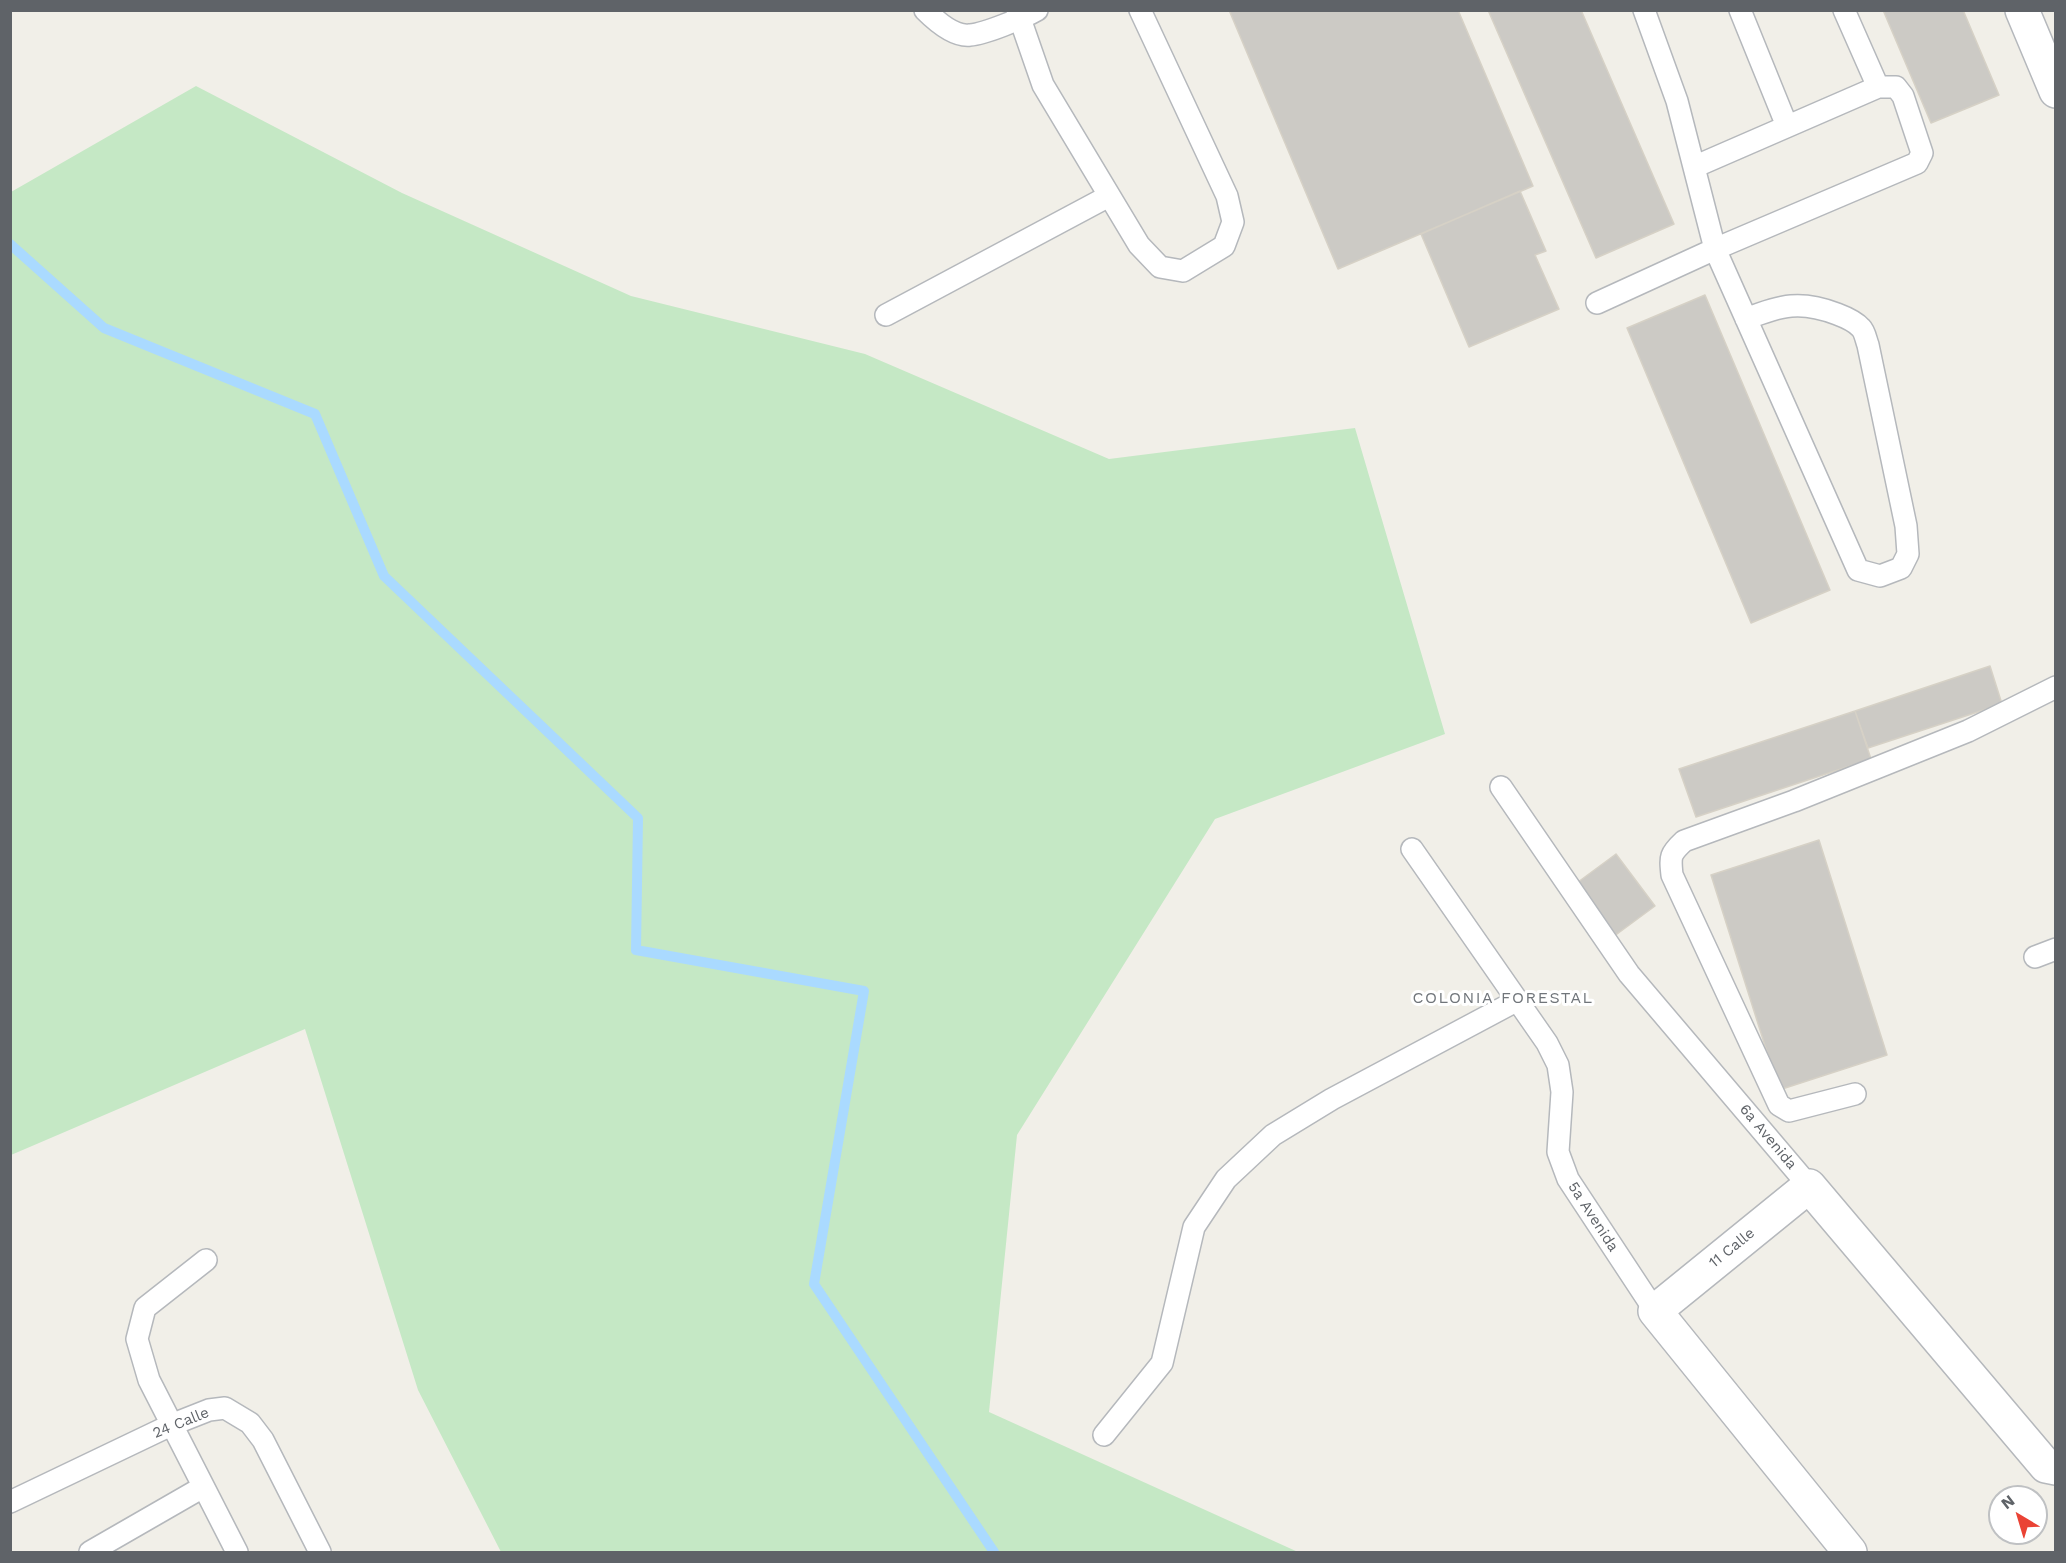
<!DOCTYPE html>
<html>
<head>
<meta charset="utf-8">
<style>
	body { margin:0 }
	#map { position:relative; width:2066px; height:1563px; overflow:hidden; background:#f1efe8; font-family:"Work Sans",sans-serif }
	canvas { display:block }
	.frame { position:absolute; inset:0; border:12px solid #5f6368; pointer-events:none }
	.north { position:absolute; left:1988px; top:1485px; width:60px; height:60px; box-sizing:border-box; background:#fff; border:2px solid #bfc1c3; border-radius:50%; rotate:322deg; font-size:16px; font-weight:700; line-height:24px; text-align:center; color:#5f6368 }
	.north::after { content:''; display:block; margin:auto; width:21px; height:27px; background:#ea4335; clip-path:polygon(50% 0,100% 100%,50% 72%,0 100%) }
</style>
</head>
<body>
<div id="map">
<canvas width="2066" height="1563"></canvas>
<div class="frame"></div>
<div class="north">N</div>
</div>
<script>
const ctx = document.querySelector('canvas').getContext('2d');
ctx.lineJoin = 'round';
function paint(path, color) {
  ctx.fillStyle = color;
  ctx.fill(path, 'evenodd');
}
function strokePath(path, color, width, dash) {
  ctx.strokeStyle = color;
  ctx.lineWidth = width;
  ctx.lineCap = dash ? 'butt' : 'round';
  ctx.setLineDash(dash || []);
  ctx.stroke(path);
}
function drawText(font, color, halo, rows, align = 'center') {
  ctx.font = font + ' "Work Sans",sans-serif';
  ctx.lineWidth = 6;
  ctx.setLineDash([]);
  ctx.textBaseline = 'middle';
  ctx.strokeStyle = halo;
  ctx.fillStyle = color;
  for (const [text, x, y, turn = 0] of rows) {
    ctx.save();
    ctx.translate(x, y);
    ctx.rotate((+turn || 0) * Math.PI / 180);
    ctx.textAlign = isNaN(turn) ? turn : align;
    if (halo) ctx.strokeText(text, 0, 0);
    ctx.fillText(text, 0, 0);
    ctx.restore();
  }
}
const green = new Path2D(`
	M196,86L402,193L631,296L865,354L1109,459L1355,428L1445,734L1215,819L1017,1135L989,1412L1298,1552H501L418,1390L305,1029L11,1155V192Z`);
const stream = new Path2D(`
	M10,244L104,328L315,414L384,576L638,818L636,950L864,991L814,1284L994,1552`);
const building = new Path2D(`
	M1229,10H1458L1533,186L1338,269Z
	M1488,10H1581L1674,224L1596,258Z
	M1883,10H1963L1999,95L1931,123Z
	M1520,191L1546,251L1535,255L1559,309L1469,347L1421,234Z
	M1705,295L1830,590L1751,623L1627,328Z
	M1990,666L2002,704L1868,748L1855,711Z
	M1855,711L1871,759L1696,817L1679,769Z
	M1819,840L1887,1055L1779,1090L1711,875Z
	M1616,854L1655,906L1613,937L1574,885Z`);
const service = new Path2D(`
	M925,10C936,21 954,37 970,35C985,34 1023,18 1037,10
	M1017,10L1043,85L1139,245L1160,267L1183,271L1224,246L1233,222L1227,196L1140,10
	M1644,10L1677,101L1715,249L1858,570L1880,576L1901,568L1908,554L1906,526L1868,345C1866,340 1865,332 1861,328C1855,321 1845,317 1837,314C1801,300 1781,305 1746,319
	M1740,10L1787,126
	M1844,10L1878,87
	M1597,303L1715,249L1917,163L1922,153L1903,96L1896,87H1878L1694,167
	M886,315L1109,196
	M1501,787L1629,974L1809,1186
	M1412,849L1547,1043L1558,1065L1562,1092L1558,1152L1568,1179L1655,1311
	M2035,957L2056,949
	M1855,1094L1789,1111L1779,1105L1672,875C1670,856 1670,854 1684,841L1794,801L1968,731L2056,687
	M206,1260L145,1308L137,1339L149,1380L237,1552
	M1104,1435L1162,1363L1194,1227L1226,1179L1273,1135L1332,1099L1516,1001
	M10,1502L171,1425L209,1410L225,1408L250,1423L263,1440L320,1552
	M90,1552L203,1487`);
const minor = new Path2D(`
	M1850,1552L1655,1311L1809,1186L2046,1466L2056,1468`);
const tertiary = new Path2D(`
	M2022,10L2056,91`);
const streetNames = [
	["6a Avenida",1768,1137,50],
	["5a Avenida",1593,1217,57],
	["11 Calle",1732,1248,-39],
	["24 Calle",181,1423,-22]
];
const neighbourhoodNames = [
	["COLONIA FORESTAL",1503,998]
];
paint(green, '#c5e8c5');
strokePath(stream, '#aadaff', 10);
paint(building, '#cccac5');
strokePath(building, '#d6d1c6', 1.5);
strokePath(service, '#b5b8bc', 24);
strokePath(minor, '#b5b8bc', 36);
strokePath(tertiary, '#b5b8bc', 36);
strokePath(service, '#fff', 21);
strokePath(minor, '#fff', 33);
strokePath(tertiary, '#fff', 33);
drawText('15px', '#5f6368', '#fff', streetNames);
ctx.letterSpacing = '1.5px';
drawText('16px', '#70757a', '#fff', neighbourhoodNames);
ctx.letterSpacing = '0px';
</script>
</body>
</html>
